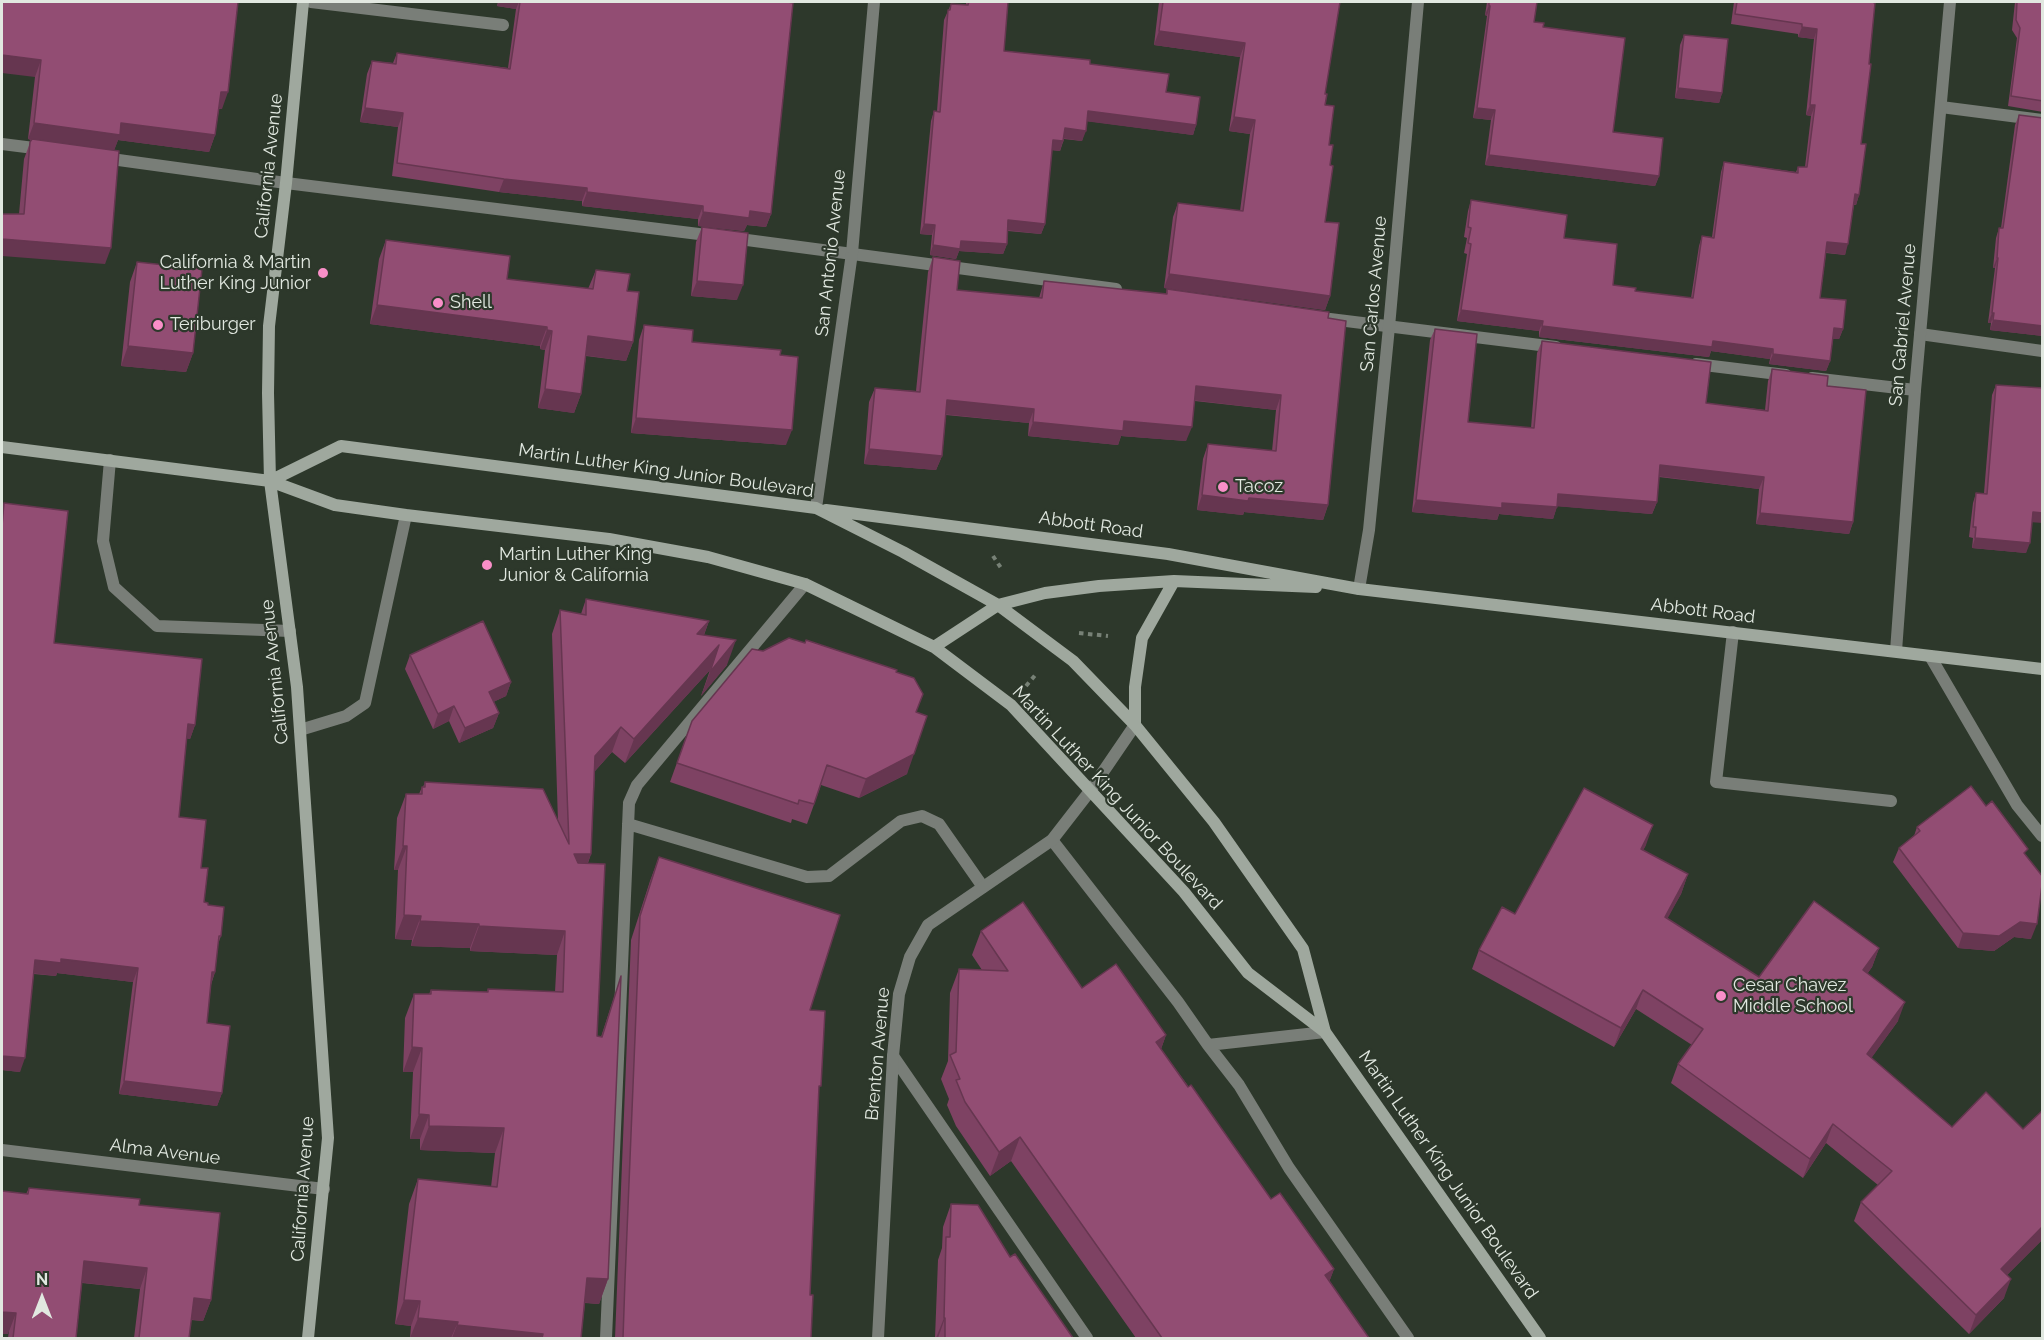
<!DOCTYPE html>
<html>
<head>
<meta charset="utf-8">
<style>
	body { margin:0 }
	#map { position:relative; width:2044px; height:1340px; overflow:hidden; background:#2d382b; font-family:Raleway,sans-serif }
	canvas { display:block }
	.frame { position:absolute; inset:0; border:3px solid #e1e8e0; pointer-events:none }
	.north { position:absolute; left:12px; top:1268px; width:60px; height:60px; -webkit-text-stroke:4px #2d382b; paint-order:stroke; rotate:0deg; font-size:16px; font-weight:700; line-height:24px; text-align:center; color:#e1e8e0 }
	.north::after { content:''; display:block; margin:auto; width:21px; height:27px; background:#e1e8e0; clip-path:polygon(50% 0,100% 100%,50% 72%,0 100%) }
</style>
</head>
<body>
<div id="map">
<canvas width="2044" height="1340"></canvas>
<div class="frame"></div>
<div class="north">N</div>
</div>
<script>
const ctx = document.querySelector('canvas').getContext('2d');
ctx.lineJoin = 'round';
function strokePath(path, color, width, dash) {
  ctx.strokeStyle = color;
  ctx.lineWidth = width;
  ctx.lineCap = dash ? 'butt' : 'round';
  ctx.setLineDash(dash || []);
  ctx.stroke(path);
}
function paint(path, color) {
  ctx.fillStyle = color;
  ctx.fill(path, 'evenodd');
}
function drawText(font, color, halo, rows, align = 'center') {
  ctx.font = font + ' Raleway,sans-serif';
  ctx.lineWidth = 4.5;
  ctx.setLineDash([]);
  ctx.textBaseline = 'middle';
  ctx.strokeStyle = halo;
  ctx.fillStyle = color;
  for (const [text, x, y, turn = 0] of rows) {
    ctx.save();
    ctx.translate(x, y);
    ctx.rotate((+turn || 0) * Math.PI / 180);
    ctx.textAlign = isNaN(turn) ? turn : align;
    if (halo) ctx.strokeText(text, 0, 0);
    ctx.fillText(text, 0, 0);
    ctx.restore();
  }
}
const path = new Path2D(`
	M993,556L1001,568
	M1079,633L1108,636
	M1026,686L1037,673`);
const lane = new Path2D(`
	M311,2L503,25
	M1941,107L2042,120
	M2,144L42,149
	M104,158L286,183L715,236
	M732,238L1116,289
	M1330,319L1556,347
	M1920,334L2042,351
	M1696,364L1786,375
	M1812,378L1915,390
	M110,460L103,541L114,587L157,626L290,631
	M1733,632L1716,782L1891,801
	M1930,656L2017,805L2042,836
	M300,730L346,716L365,703L406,515
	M628,824L807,877L829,876L901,821L922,816L939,824L983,887
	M1052,840L1178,1002L1208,1045L1325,1032
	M1208,1045L1239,1085L1289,1168L1408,1338
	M893,1056L1087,1338
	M606,1338L629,803L637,785L805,584`);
const street = new Path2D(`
	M816,508L852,253L874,2
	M1359,589L1369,530L1389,327L1418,2
	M1896,651L1915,390L1950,2
	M2,1150L324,1189
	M878,1338L893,1056L899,994L910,957L928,925L1052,840L1090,791L1135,725`);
const secondary = new Path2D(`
	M303,2L286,183L269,326L268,393L270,481L297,687L328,1138L308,1338
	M2,447L270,481L335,505L406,515L609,539L708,557L805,584L934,647L1011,705L1184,892L1248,973L1325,1032L1540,1338
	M270,481L341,446L816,508L903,552L998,605L1073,661L1135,725L1214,822L1303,949L1325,1032
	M826,510L1168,554L1359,589L2042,669
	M934,647L998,605L1045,593L1099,586L1174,581L1316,587
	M1135,725V687L1142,638L1174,581`);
const wall = new Path2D(`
	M2,2L222,109H219L215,135L209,152L118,140L114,150L105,264L19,214L24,159L31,140L28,139L35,77Z
	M498,2H788L771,214L766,227L747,225L744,231L698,226V219L582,206V201L499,192L392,176L398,127L360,122L367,74L372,61L393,63L397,53L508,68L516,9L497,6Z
	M966,2H1008L1004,51L1090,64L1166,92L1196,125L1193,135L1087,121L1082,141L1064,139L1060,151L1052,150L1045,224L1041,234L1008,231L1007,244L1003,254L959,251L956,259L930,255L932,235L920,234L931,121L934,111H937L944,20L951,4L966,5Z
	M1159,2H1340L1325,94V105L1329,145L1330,165L1325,222L1330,296L1325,310L1164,288L1173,217L1178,203L1240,211L1250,134L1229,131L1240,57L1154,45Z
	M1487,2H1537L1534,22L1543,27L1613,132L1659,176L1655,186L1485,165L1491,120L1473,118L1487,16L1485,15Z
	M1734,2H1874L1861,144L1859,195L1856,205H1854L1845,255L1826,253L1820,298L1843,329L1839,339H1833L1830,361L1826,371L1769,364L1770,359L1711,351L1709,357L1539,337V331L1457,321L1467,254L1464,253L1467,238L1464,237L1468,211L1471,200L1564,238L1613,285L1635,291L1691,298L1699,246L1702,236L1712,237L1721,172L1724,162L1796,172L1798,167H1805L1811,116L1806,115L1814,39L1798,37V34L1731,24Z
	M2015,2H2043V112L2008,106L2017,38L2012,30Z
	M1684,35L1722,93L1719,103L1675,98L1680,45Z
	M2019,115L2043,336L1990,330L1991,323H1988L1995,268H1993L1996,238L1999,228H2001L2015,125Z
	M702,227L737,300L691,296L696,242Z
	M386,240L507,279L588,289L596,270L627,291L633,342L626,361L586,356L581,394L574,413L538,408L545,350L540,349V346L370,324L379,259Z
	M933,257L957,290L1039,298L1044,281L1166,294L1167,289L1328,318V505L1323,520L1244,512L1243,515L1197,510L1203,459L1208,444L1272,451L1276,410L1195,401L1186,441L1121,436L1118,445L1028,436L1029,423L946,415L942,456L936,470L864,464L869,402L875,388L916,391L928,272Z
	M137,262L193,353L186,372L121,366L130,282Z
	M644,325L692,342L780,355L786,445L631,433L639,340Z
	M1435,329L1468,422L1531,428L1537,353L1542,341L1706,403L1765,410L1768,381L1772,369L1827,386L1853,522L1849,534L1756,524L1759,489L1659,477L1657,502L1652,514L1557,506L1553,519L1499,514L1497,520L1412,512L1430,340Z
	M1996,385L2032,522L2026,553L1972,548L1973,538L1969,537L1973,503L1976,493H1984L1992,395Z
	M4,503L54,643L195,725L190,739L186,738L179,817L201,868L204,902L208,905L221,936L218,944L215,972L211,985L207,1023L222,1093L217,1106L119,1094L133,982L57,973L56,976L34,974L20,1072L2,1070V510Z
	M586,599L709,621L704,635L727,665L701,696L710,670L625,763L612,752L595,771L591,854L588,863L597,1036L601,1037L621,976L608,1279L599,1304L585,1303L581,1338H410L411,1326L395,1324L409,1204L418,1179L491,1187L495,1153L420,1150V1139H410L413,1072H403L405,1018L414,994H429L431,990L487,992L488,989L555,992L557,955L470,951V948L411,946L412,940L395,939L398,870H394L397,818L406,794H419L422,787H423L425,782L558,822L552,634L560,610L581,614Z
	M410,655L511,682L506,696L493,702L499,713L493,728L459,743L449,721L433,729L405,669Z
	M896,672L916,712L907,774L859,798L821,785L807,824L792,819L791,823L670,782L692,721Z
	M1986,806L2026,856L2031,939L2014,937L1994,951L1958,948L1893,862L1899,848L1914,836L1917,827Z
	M1646,845L1643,850L1688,874L1681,894L1667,918L1759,977L1879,948L1872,967L1867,974L1898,1021L1871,1058L1952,1127L2023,1129L2043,1110V1239L2007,1275L2004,1298L1969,1334L1854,1221L1861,1202L1878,1185L1826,1143L1803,1178L1671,1083L1678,1064L1692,1045L1636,1009L1614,1047L1472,969L1479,950L1515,914Z
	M659,857L810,1010L819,1092L810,1295L811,1338H615L631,940L650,881Z
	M981,931L1166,1035L1161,1049L1271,1199L1334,1269L1329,1282L1369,1338H1136L1011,1161L990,1176L956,1126L947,1105L949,1099L941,1079L948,1061L950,993L959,969L982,970L972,955Z
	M29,1188L139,1205L211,1300L203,1321L191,1320L189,1338H134L140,1289L82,1283L76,1338H8L26,1194Z
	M951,1204L1010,1257L1073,1338H935L938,1260L942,1248L943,1227Z`);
const shadedWall = new Path2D(`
	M499,2H519L516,9L497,6Z
	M1489,5L1490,6L1487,16L1485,15Z
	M1802,27L1817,29L1814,39L1798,37Z
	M1159,31L1245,43L1240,57L1154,45Z
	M2,55L41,60L35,77L2,73Z
	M1678,88L1722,93L1719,103L1675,98Z
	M221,92H228L222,109L215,108Z
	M1810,105H1815L1811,116L1806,115Z
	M365,108L403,113L398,127L360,122Z
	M1477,108L1495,110L1491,120L1473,118Z
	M1088,111L1196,125L1193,135L1084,121Z
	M1234,117L1255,120L1250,134L1229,131Z
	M34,123H121L215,135L209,152L118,140L114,151L28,139Z
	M1065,128L1086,131L1082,141L1061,138Z
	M1053,140L1063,141L1060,151L1050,150Z
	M1489,155L1659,176L1655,186L1485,165Z
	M504,179L587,188L582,201L499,192Z
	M587,192L703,206L698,219L582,206Z
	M1855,194L1859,195L1856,205L1852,204Z
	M750,211L771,214L766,227L747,225L744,231L698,226L703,212Z
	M1008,220L1045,224L1041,234L1005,230Z
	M924,224L935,225L932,235L920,234Z
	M2,239L111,248L105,264L2,256Z
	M961,241L1007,244L1003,254L959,251L956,259L930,255L933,245Z
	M1827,242L1848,244L1845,255L1823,252Z
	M1997,258H1998L1995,268H1993Z
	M1169,274L1330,296L1325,310L1164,288Z
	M697,281L743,285L737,300L691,296Z
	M377,305L547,327L540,346L370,324Z
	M1461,310L1543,321L1539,331L1457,321Z
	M1992,313H1994L1991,323H1988Z
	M1993,320L2043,326V336L1990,330Z
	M1542,326L1713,341L1773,349L1770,359L1711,351L1709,357L1539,337Z
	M1834,328L1843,329L1839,339H1830Z
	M547,330L552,331L545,350L540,349Z
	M588,336L633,342L626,361L582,355Z
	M128,346L193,353L186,372L121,366Z
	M1773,354L1830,361L1826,371L1769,364Z
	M1196,386L1281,395L1276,410L1191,400Z
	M545,389L581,394L574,413L538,408Z
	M947,400L1034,409L1029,423L942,414Z
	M636,418L792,430L786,445L631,433Z
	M1124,421L1192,427L1186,441L1121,436L1118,445L1028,436L1033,422Z
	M869,449L942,456L936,470L864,464Z
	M1660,465L1764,477L1759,489L1656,476Z
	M1558,494L1657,502L1652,514L1554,506Z
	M1202,495L1249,498L1328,505L1323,520L1244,512L1243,515L1197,510Z
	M1416,500L1502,503L1557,507L1553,519L1499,514L1497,520L1412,512Z
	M2033,512L2043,513V523L2029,522Z
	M1760,513L1853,522L1849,534L1756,524Z
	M1975,538L2030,543L2026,553L1972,548Z
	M709,621L700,645L697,634Z
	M736,640L727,665L701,696L710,672Z
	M719,645L710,670L625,763L634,739Z
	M511,682L506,696L483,707L489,692Z
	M454,706L449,721L433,729L438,714Z
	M499,713L493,728L459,743L465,728Z
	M188,724L195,725L190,739L183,738Z
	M621,727L612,752L586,781L595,756Z
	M914,754L907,774L859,798L866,779Z
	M1653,825L1646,845L1634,868L1641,849Z
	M403,846H407L398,870H394Z
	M574,854H591L582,878Z
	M1688,874L1681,894L1658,936L1665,917Z
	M404,915L421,916L412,940L395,939Z
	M420,921L479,924L470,948L411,946Z
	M2020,922L2037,924L2031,939L2014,937L1994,951L1958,948L1963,933Z
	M479,926L565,931L557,955L470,951Z
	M1879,948L1872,967L1856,990L1863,970Z
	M61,959L138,968L133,982L57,973L56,976L30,973L35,960Z
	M212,972H215L210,986Z
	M1643,990L1636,1009L1614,1047L1621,1028Z
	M1905,1002L1898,1021L1860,1074L1867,1054Z
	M1166,1035L1157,1060L1156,1042Z
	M412,1047L422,1048L413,1072H403Z
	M2,1056L25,1058L20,1072L2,1070Z
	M124,1081L222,1093L217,1106L119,1094Z
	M419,1114L429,1115L420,1139H410Z
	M1833,1124L1826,1143L1803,1178L1810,1159Z
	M429,1126L504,1128L495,1153L420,1150Z
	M1020,1137L1011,1161L990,1176L999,1152Z
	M2043,1226V1239L1994,1288L2001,1269Z
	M84,1261L147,1268L140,1289L76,1282Z
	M1334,1269L1325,1293V1275Z
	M587,1278L608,1279L599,1304L578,1302Z
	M2011,1279L2004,1298L1969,1334L1976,1315Z
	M194,1298L211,1300L203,1321L186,1319Z
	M404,1300L420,1301L411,1326L395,1324Z
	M2,1312L16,1313L8,1334H2Z
	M418,1318L458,1322L451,1338H410Z
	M944,1318H945L938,1338H936Z
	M457,1325L543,1334L541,1338H452Z`);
const building = new Path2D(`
	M2,2H238L228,92H221L215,135L121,123L120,135L34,123L41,60L2,55Z
	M520,2H788L793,3L771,214L750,211L749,218L703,212V206L587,192V188L504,179L397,163L403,113L365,108L372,61L396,64L397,53L510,69Z
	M969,2H1008L1004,51L1090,60V64L1169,74L1166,92L1200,97L1196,125L1088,111L1086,131L1065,128L1063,141L1053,140L1045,224L1008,220L1007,244L961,241L960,249L933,245L935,225L924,224L934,111L940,112L948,10H950L951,4L968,5Z
	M1163,2H1340L1325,94H1327L1325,105L1334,106L1329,145H1333L1330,165L1333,166L1325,222L1339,223L1330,296L1169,274L1178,203L1243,211L1255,120L1234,117L1245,43L1159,31Z
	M1489,2H1537L1534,22L1544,23L1543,27L1625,38L1613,132L1663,138L1659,176L1489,155L1495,110L1477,108L1490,6L1489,5Z
	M1737,2H1874V3H1875L1869,64H1871L1861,144H1866L1859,195L1855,194L1848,244L1827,242L1820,298L1846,300L1843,329L1834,328L1830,361L1773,354V349L1713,341L1712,347L1542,326L1543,321L1461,310L1471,244L1468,243L1471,228L1468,227L1471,200L1567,215L1564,238L1617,244L1613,285L1636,288L1635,291L1693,298L1702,236L1714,238L1724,162L1798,173V167H1807L1815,105H1810L1817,29L1802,27V24L1735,14Z
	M2017,2H2043V101L2011,96L2020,28L2016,20Z
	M1684,35L1728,39L1722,93L1678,88Z
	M2019,115L2043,118V326L1993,320L1994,313H1992L1998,258H1997L1999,228H2003Z
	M32,139L119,151L111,248L2,239V214H24L30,142Z
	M702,227L748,233L743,285L697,281Z
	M386,240L510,256L507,279L593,289L596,270L630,274L627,291L639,292L633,342L588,336L581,394L545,389L552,331L547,330V327L377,305Z
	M933,257L960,261L957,290L1042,298L1044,281L1167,294V289L1329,312L1328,318L1346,321L1328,505L1249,498L1248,501L1202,495L1208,444L1276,451L1281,395L1196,386L1192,427L1124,421L1123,431L1033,422L1034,409L947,400L942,456L869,449L875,388L920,392Z
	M137,262L202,269L193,353L128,346Z
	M644,325L693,330L692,342L781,350L780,355L798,357L792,430L636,418Z
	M1435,329L1477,334L1468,422L1534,428L1542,341L1711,362L1706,403L1768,411L1772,369L1828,376L1827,386L1866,390L1853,522L1760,513L1764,477L1660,465L1657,502L1558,494L1557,507L1502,503V508L1416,500Z
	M1996,385L2043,388V513L2033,512L2030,543L1975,538L1976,527H1973L1976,493L1987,494Z
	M4,503L68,511L54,643L202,659L195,725L188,724L179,817L206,820L201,868H208L204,902L208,903V905L224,907L221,936H219L215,972H212L207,1023L230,1026L222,1093L124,1081L138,968L61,959V963L35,960L25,1058L2,1056V526Z
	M586,599L709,621L697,634L736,640L710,672L719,645L634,739L621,727L595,756L591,854H574L578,863L605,864L597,1036L602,1037L621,976L608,1279L587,1278L581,1338H542L543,1334L457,1325L458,1322L418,1318L420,1301L404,1300L418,1179L497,1187L504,1128L429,1126V1115L419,1114L422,1048L412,1047L414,994H431V990L488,992V989L563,992L565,931L479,926V924L420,921L421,916L404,915L407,846H403L406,794H422V787H425V782L543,789L569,844L560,610L586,615Z
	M483,621L511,682L489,692L499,713L465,728L454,706L438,714L410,655Z
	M789,638L805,643L806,640L897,670L896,672L914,678L923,694L916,712L927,716L914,754L866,779L827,765L814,804L799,800L798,804L677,763L692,721L752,649L763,651Z
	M1971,786L1986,806L1992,801L2028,849L2024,853L2043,877L2037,924L2020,922L1999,936L1963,933L1899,848L1920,831L1917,827Z
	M1584,788L1653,825L1641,849L1688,874L1665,917L1759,977L1814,901L1879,948L1863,970L1905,1002L1867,1054L1952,1127L1986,1092L2023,1129L2043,1110V1226L2001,1269L2011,1279L1976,1315L1861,1202L1892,1171L1833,1124L1810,1159L1678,1064L1703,1029L1643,990L1621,1028L1479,950L1502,907L1515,914Z
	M659,857L840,915L810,1010L825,1011L821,1086H819L810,1295H813L811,1338H623L625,1280L640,916Z
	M1023,902L1082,988L1116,964L1166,1035L1156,1042L1188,1087L1191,1085L1271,1199L1280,1193L1334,1269L1325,1275L1369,1338H1162L1020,1137L999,1152L965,1102L956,1080L960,1079L950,1055L956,1052L959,969L1008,971L981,931Z
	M29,1188L140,1199L139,1205L220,1213L211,1300L194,1298L189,1338H139L147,1268L84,1261L76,1338H13L16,1313L2,1312V1191L28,1194Z
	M951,1204L978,1205L1010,1257L1015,1254L1073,1338H945V1318H944L946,1237H950Z`);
const markers = [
	[323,273,6,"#f98fc8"],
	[438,303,6,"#f98fc8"],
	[158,325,6,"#f98fc8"],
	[1223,487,6,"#f98fc8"],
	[487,565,6,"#f98fc8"],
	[1721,996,6,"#f98fc8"]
];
const streetNames = [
	["California Avenue",269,166,-84],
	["San Antonio Avenue",831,253,-84],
	["San Carlos Avenue",1374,294,-85],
	["San Gabriel Avenue",1903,325,-85],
	["Martin Luther King Junior Boulevard",666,471,8],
	["Abbott Road",1091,525,8],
	["Abbott Road",1703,611,7],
	["California Avenue",275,672,-96],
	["Martin Luther King Junior Boulevard",1117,798,47],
	["Brenton Avenue",878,1054,-85],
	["Alma Avenue",165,1152,7],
	["Martin Luther King Junior Boulevard",1448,1175,55],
	["California Avenue",303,1189,-86]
];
const poiNames = [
	["California & Martin",311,263,"right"],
	["Luther King Junior",311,284,"right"],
	["Shell",450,303],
	["Teriburger",170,325],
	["Tacoz",1235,487],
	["Martin Luther King",499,555],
	["Junior & California",499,576],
	["Cesar Chavez",1733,986],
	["Middle School",1733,1007]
];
strokePath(path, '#778176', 4, [4.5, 4.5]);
strokePath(lane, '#797e78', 12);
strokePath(street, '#797e78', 12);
strokePath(secondary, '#9fa89e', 12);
paint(wall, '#7e4263');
paint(shadedWall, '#663650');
paint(building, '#924d73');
strokePath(building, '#663650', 1.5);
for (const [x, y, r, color] of markers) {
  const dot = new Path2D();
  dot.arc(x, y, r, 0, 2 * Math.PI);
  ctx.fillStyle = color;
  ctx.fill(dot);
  strokePath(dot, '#2d382b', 2);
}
drawText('18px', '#e1e8e0', '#2d382b', streetNames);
drawText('18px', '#e1e8e0', '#2d382b', poiNames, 'left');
</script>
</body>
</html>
